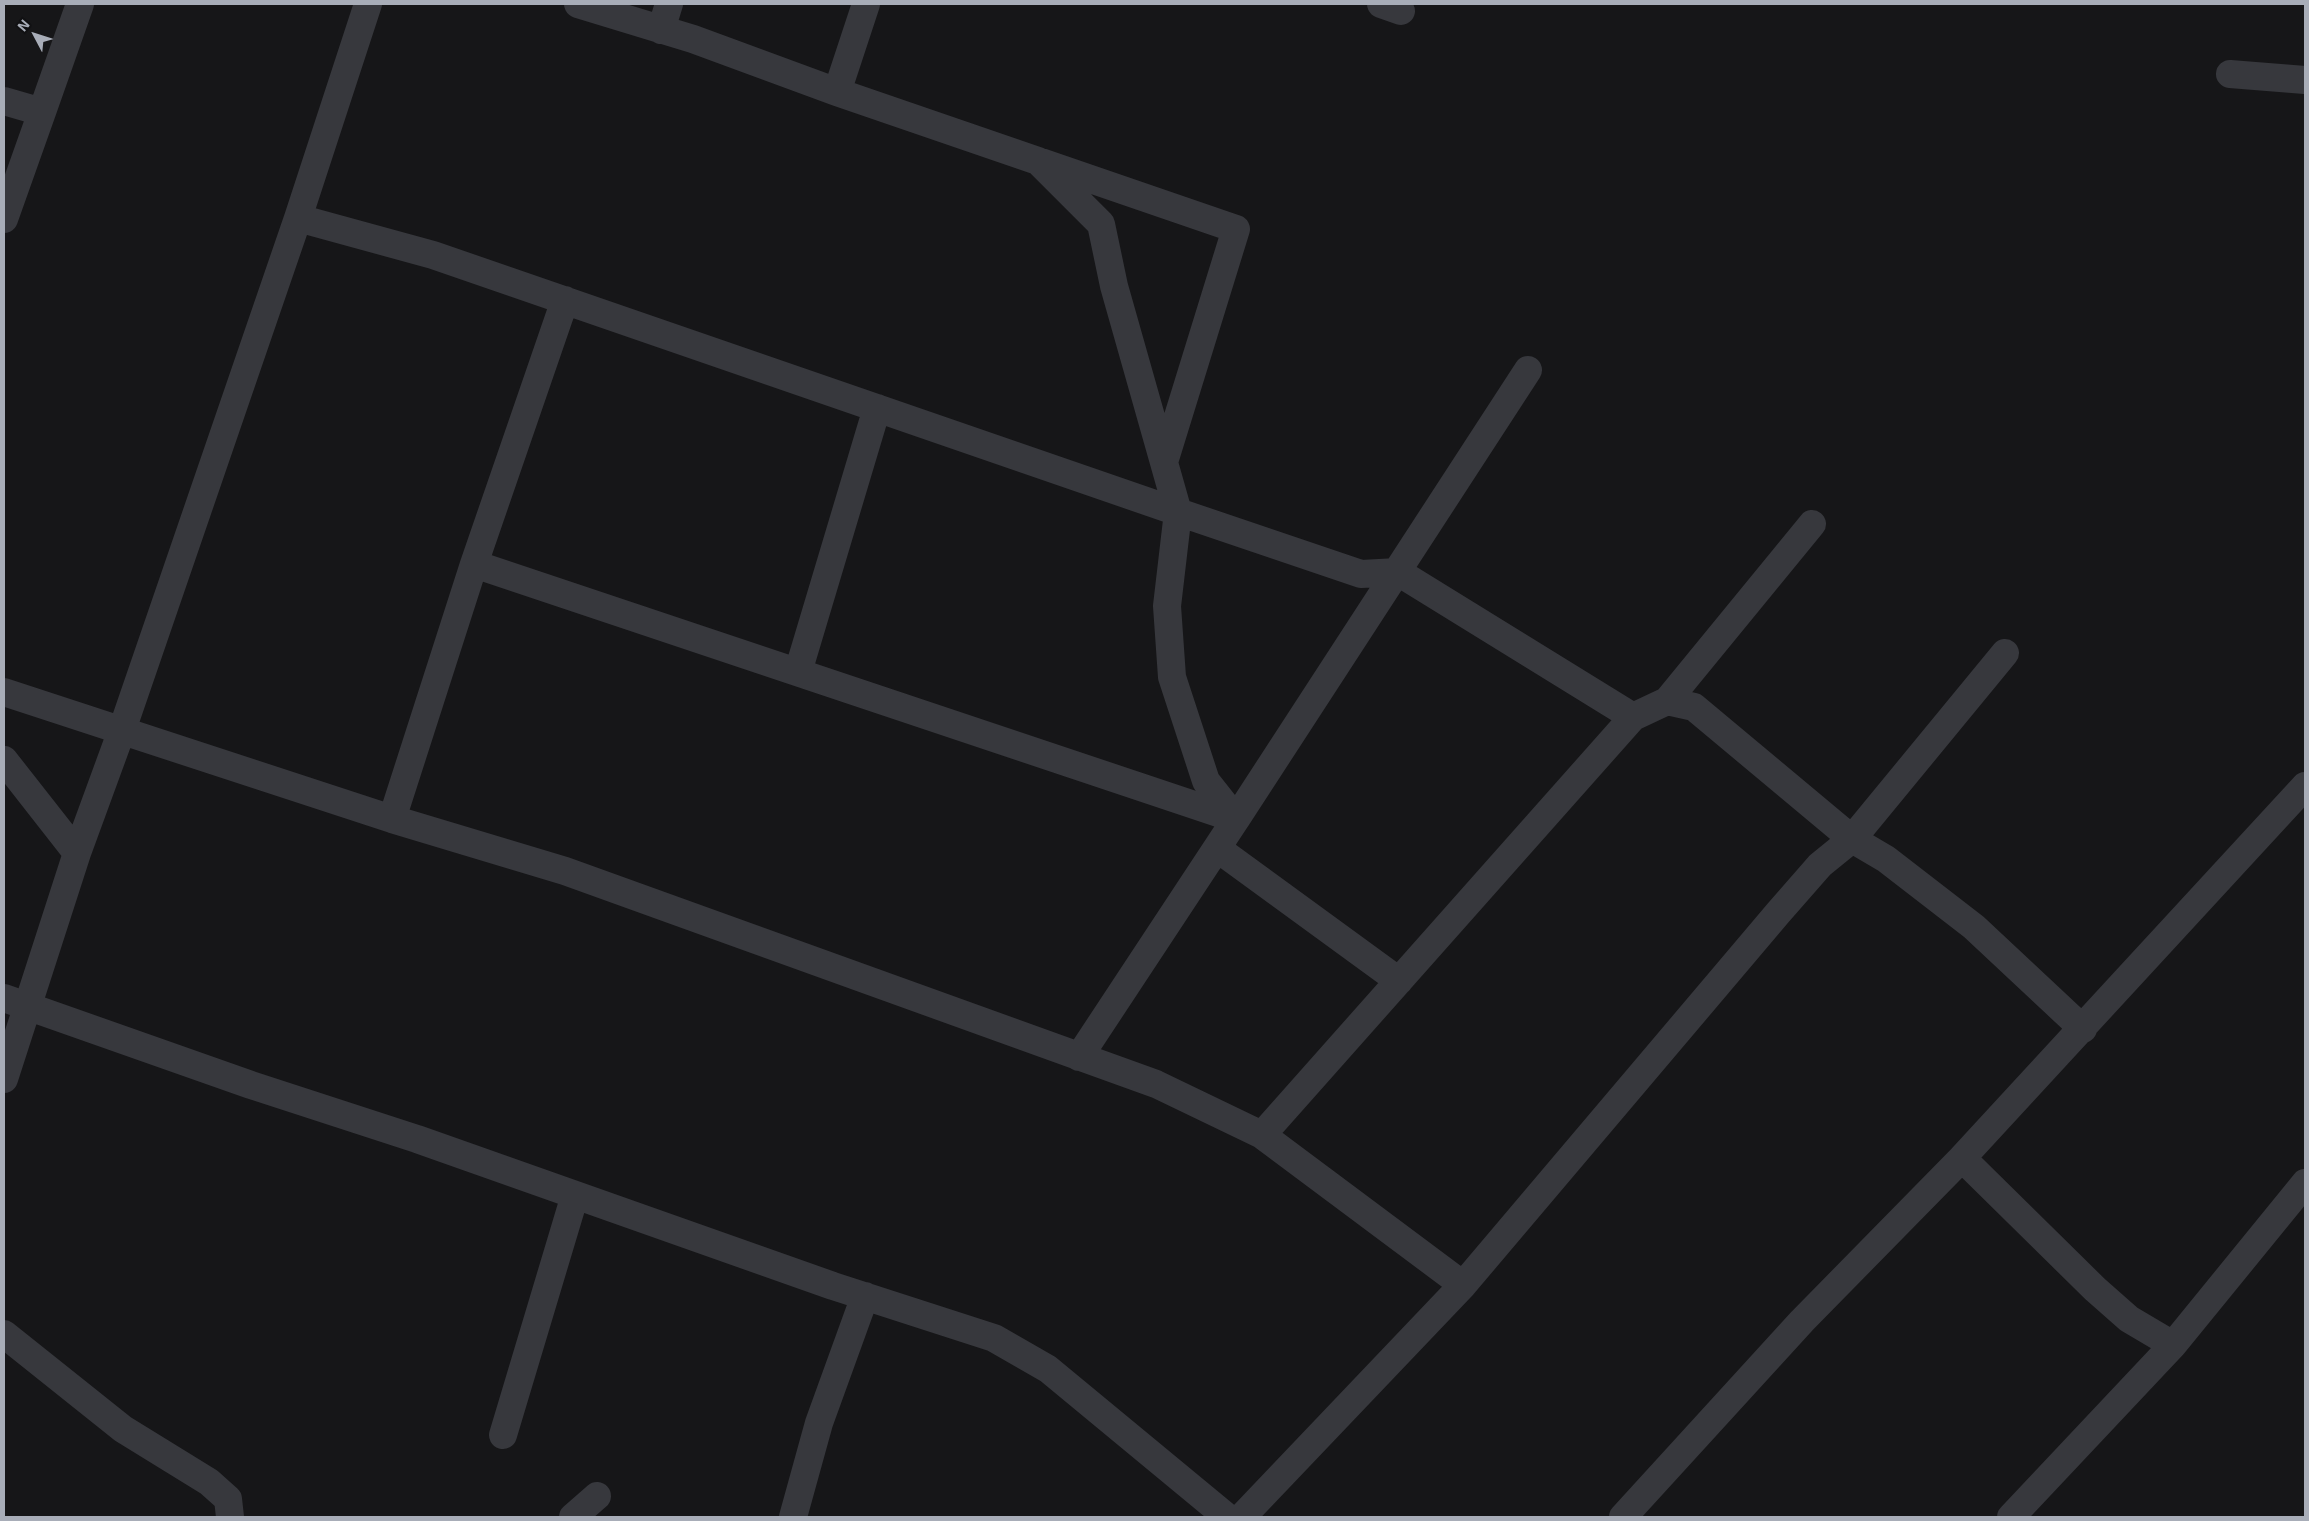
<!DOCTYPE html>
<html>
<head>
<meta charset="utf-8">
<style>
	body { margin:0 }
	#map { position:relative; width:2309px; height:1521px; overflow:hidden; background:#161618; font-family:"Exo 2",sans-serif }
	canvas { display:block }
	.frame { position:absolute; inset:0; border:5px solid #a8adb8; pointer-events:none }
	.north { position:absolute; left:10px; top:10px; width:50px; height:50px; -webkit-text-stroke:4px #111113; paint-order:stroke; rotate:310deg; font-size:14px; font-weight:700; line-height:20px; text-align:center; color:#a8adb8 }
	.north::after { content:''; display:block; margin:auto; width:18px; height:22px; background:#a8adb8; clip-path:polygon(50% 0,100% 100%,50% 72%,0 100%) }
</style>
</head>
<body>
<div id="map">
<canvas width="2309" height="1521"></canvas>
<div class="frame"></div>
<div class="north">N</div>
</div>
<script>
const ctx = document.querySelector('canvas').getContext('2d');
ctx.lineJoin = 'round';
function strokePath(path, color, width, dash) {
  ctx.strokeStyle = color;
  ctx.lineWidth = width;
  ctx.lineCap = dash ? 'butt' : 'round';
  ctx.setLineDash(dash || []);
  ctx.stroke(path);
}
const minor = new Path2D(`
	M368,4L298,218L433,255L1178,512L1167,606L1172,677L1206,781L1236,819L1079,1057
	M578,4L693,39L837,92L1236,229L1164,462
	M1381,4L1401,11
	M661,30L669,4
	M2230,74L2305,80
	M837,92L866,4
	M4,101L42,112L4,219
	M42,112L80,4
	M1038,161L1101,224L1114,286L1178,512L1361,574L1398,572L1633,717L1262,1135
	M474,564L565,300
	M798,672L877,408
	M4,692L392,819L565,871L1156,1084L1262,1135L1463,1285L1242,1517
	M1667,701L1812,524
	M1633,717L1667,701L1694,707L1852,839L1886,859L1974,927L2083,1029
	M4,760L77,853
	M392,819L474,564L1236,819L1528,370
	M1218,849L1399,981
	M4,998L251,1085L417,1139L833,1286L994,1338L1048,1369L1227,1517
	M4,1079L77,853L122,730L298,218
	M1962,1158L2305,786
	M1463,1285L1778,913L1820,865L1852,839L2005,653
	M4,1334L123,1429L209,1482L228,1499L230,1517
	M503,1435L575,1195
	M573,1517L597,1496
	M793,1517L819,1423L865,1296
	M1623,1517L1802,1321L1962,1158L2095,1289L2129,1319L2173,1345L2305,1183
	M2011,1517L2173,1345`);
strokePath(minor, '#37383d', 28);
</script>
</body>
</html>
